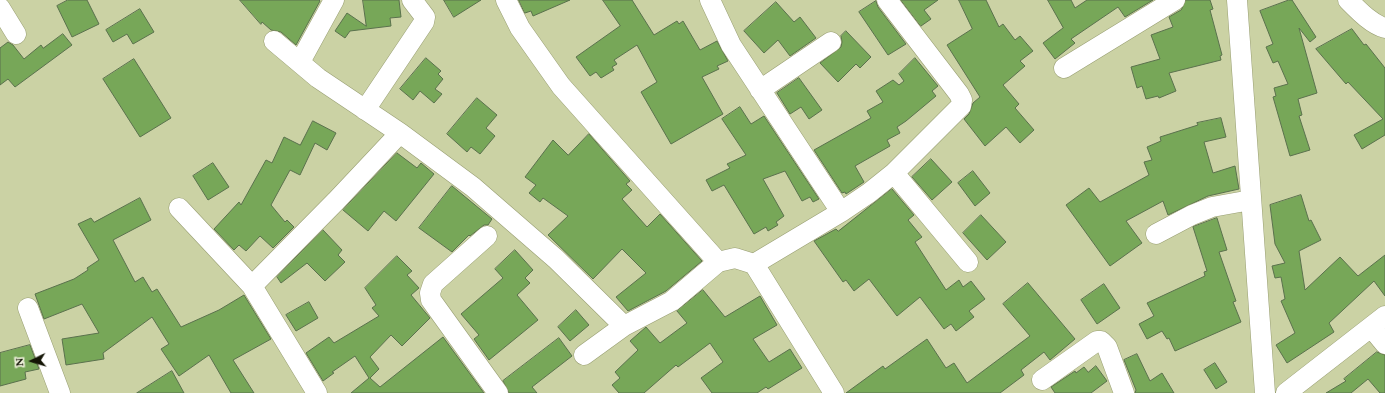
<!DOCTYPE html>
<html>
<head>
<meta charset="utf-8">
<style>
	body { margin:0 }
	#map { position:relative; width:1385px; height:393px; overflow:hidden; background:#cbd2a4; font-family:Spectral,serif }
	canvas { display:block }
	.north { position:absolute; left:12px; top:341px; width:40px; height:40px; -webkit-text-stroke:3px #ecf0d9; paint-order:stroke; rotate:265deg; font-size:11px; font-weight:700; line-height:16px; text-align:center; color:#131505 }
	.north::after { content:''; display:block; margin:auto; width:14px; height:18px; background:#131505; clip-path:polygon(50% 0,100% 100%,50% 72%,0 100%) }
</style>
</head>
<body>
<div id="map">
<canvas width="1385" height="393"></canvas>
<div class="north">N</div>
</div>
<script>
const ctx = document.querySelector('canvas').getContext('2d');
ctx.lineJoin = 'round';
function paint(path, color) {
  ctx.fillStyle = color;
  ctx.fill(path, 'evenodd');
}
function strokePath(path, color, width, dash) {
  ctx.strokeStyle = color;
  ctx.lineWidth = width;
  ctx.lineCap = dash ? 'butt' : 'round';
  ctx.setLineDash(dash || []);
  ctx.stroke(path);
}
const building = new Path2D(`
	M68,0H87L99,24L72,37L57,6Z
	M240,0H319L320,1L296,45L281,32L271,30L262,22L261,24Z
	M363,0H399L401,17L390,18L391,26L350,31L345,38L335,31L347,13L366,26Z
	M444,0H481L454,17Z
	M519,0H570L533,16L531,11L525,13Z
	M603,0H632L654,35L677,21L679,24L683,21L700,50L717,41L728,61L717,66L719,69L702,77L723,114L671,144L641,92L657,82L637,45L614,60L617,64L612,67L614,70L601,78L596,72L590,76L576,57L620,26Z
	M901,0H938L924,10L931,19L921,26Z
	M959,0H986L999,27L1003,24L1015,40L1020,36L1033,51L1020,61L1025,66L1003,85L1019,104L1015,108L1034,130L1020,143L1006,127L985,146L964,119L969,114L973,103L980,97L947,45L972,29Z
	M1048,0H1071L1075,8L1087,0H1153L1125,17L1118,7L1071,39L1075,43L1055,59L1043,43L1063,28Z
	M1186,0H1210L1213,9L1210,10L1222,55L1220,56L1221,60L1169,73L1176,91L1159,98L1158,96L1146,99L1142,86L1137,88L1131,67L1160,59L1151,35L1173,27L1169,17L1181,10Z
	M1289,0H1292L1316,37L1310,42L1299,28L1317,93L1298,99L1302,115L1299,116L1310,150L1290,156L1273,97L1276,96L1274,88L1288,84L1278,61L1273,63L1266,47L1273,44L1260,11Z
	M876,1L878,7L906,44L888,55L859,12Z
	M776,2L794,22L800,17L816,38L790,56L778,40L764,53L744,31Z
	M140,9L154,32L133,44L127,34L113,42L106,30Z
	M1352,29L1364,45L1366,44L1385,68V135L1362,149L1354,135L1383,119L1348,82L1346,84L1316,49Z
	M846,31L871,57L860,68L856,64L838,82L820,63L841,47L842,42L841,36Z
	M63,34L72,45L15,87L8,79L0,85V48L8,42L13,45L24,59L41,45L43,48Z
	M426,58L441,71L438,74L443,79L435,89L442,94L434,103L420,91L413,100L400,89Z
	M915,58L938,86L932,91L936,96L906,121L897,127L900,133L887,140L890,146L855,166L864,182L846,194L845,192L842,193L814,150L871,118L867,111L883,102L876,91L893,80L899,85L904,81L899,74Z
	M134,59L171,118L140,137L103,79Z
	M799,78L822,110L809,119L801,107L790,114L777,93Z
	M477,98L497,115L486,128L495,136L480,154L471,147L467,152L447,134Z
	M740,107L751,124L764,116L819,199L813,202L810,197L802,201L785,171L763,179L784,216L776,222L778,225L768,231L766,227L754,234L724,185L712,191L706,180L730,168L727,164L746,155L722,119Z
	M1221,118L1226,137L1204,142L1213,173L1235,166L1239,189L1208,196L1168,215L1163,201L1126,221L1142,243L1110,266L1066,205L1089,188L1100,202L1149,175L1144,162L1152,160L1147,147L1161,141L1160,137L1198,125L1197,123Z
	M313,121L336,133L327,150L315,143L300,175L290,170L271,205L285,222L287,220L294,227L273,248L260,236L246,251L239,245L234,250L214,229L239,202L241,205L266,160L272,163L284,137L300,145Z
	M589,134L630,181L626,184L632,190L622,199L647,227L660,214L702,261L666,291L628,311L616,297L646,273L622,249L593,279L548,235L568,216L543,198L540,202L529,193L536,185L525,177L553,140L568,155Z
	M397,153L417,168L421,163L434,174L396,221L384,211L368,231L343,210Z
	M931,159L952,182L932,200L912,177Z
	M213,163L229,187L208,200L193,176Z
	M973,171L990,193L975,206L958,183Z
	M452,186L492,219L488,225H484L470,236L469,235L452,252L419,228Z
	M892,189L914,215L908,220L922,237L915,242L946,290L959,280L963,287L971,281L985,299L969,311L974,317L956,331L951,324L944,329L920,297L897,316L869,279L854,291L846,280L843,282L814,241L836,229L838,231Z
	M1301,195L1309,221L1311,220L1321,240L1299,251L1305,290L1340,257L1358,276L1385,255V296L1374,281L1329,323L1334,332L1287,363L1276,345L1295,333L1281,301L1285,299L1281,277L1275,278L1272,266L1285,263L1275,244L1270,205Z
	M140,198L151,220L113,240L135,282L143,277L152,292L157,289L181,327L219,310L244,295L271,339L233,360L254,393H231L209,355L179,376L161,349L169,344L152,317L103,353L104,359L66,365L62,339L99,333L82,304L44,319L35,294L74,279L88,270L87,268L99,260L78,224L91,218L94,222Z
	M981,215L1006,242L987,260L963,233Z
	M1217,218L1227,250L1219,252L1236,301L1233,302L1241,322L1175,351L1169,338L1167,339L1162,331L1147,339L1139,324L1154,316L1147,303L1205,276L1204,272L1207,271L1193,227Z
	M323,230L342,250L338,255L345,262L325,281L307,263L281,283L277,277Z
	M515,250L533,270L525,278L530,283L517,295L538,320L489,360L474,339L479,335L461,314L503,278L495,269Z
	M397,256L412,271L407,275L419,288L411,295L430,318L402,346L391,335L370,357L379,369L370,378L380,387L443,337L484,393H351L369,378L355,356L332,372L334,373L323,381L306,353L329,337L334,343L379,316L372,308L376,305L365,288Z
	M1028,283L1075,339L1050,360L1044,352L1021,370L1024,375L1000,393H846L883,366L885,369L927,339L946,368L954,363L967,383L1030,336L1003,304Z
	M1104,284L1120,308L1097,324L1081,300Z
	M703,290L725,317L760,296L777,325L753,339L769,362L790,349L802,368L768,389L766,387L757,393H712L701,378L723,362L710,343L678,367L676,365L644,393H619L612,385L620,378L615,372L638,350L630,341L646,327L660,343L687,323L677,311Z
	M309,302L318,318L296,331L286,315Z
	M576,310L589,325L570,341L558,327Z
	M559,338L572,356L532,387L537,393H509L503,381Z
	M30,345L39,369L25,372L26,379L0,386V353Z
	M1377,352L1385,355V393H1380L1368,379L1351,393H1326L1346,381L1344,379Z
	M1137,354L1150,381L1162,373L1174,393H1135L1136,390L1124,360Z
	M1215,363L1227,382L1216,389L1204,370Z
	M1096,366L1107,381L1091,393H1055L1051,387L1075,371L1076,373L1084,367L1088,372Z
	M172,371L184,393H137Z`);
const minor = new Path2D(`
	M506,0L520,28L561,86L718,262
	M710,0L731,45L841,212
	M1237,0L1265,393
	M1348,0C1358,10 1371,24 1385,28
	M0,8L16,34
	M274,41L318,78L400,133L473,187L556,259L624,326
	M300,62L334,0
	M1064,68L1175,0
	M760,90L831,42
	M365,110L424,22L425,17L412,0
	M894,173L968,262
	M179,208L252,286L317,393
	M1156,234L1192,215L1212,207L1251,200
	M487,236L433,284L430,293L431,300L498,393
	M754,264L841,212L869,193L894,173L961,106L962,100L959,94L887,0
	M252,286L336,201L400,133
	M28,308L60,393
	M1371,327L1385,344
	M584,355L624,326L672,301L718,262L735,258L754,264L834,393
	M1042,380L1097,341H1101L1107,347L1124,393
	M1286,393L1385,316`);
paint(building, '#77a758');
strokePath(building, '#5a714d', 1);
strokePath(minor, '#989e72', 21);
strokePath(minor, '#fff', 20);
</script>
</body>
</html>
